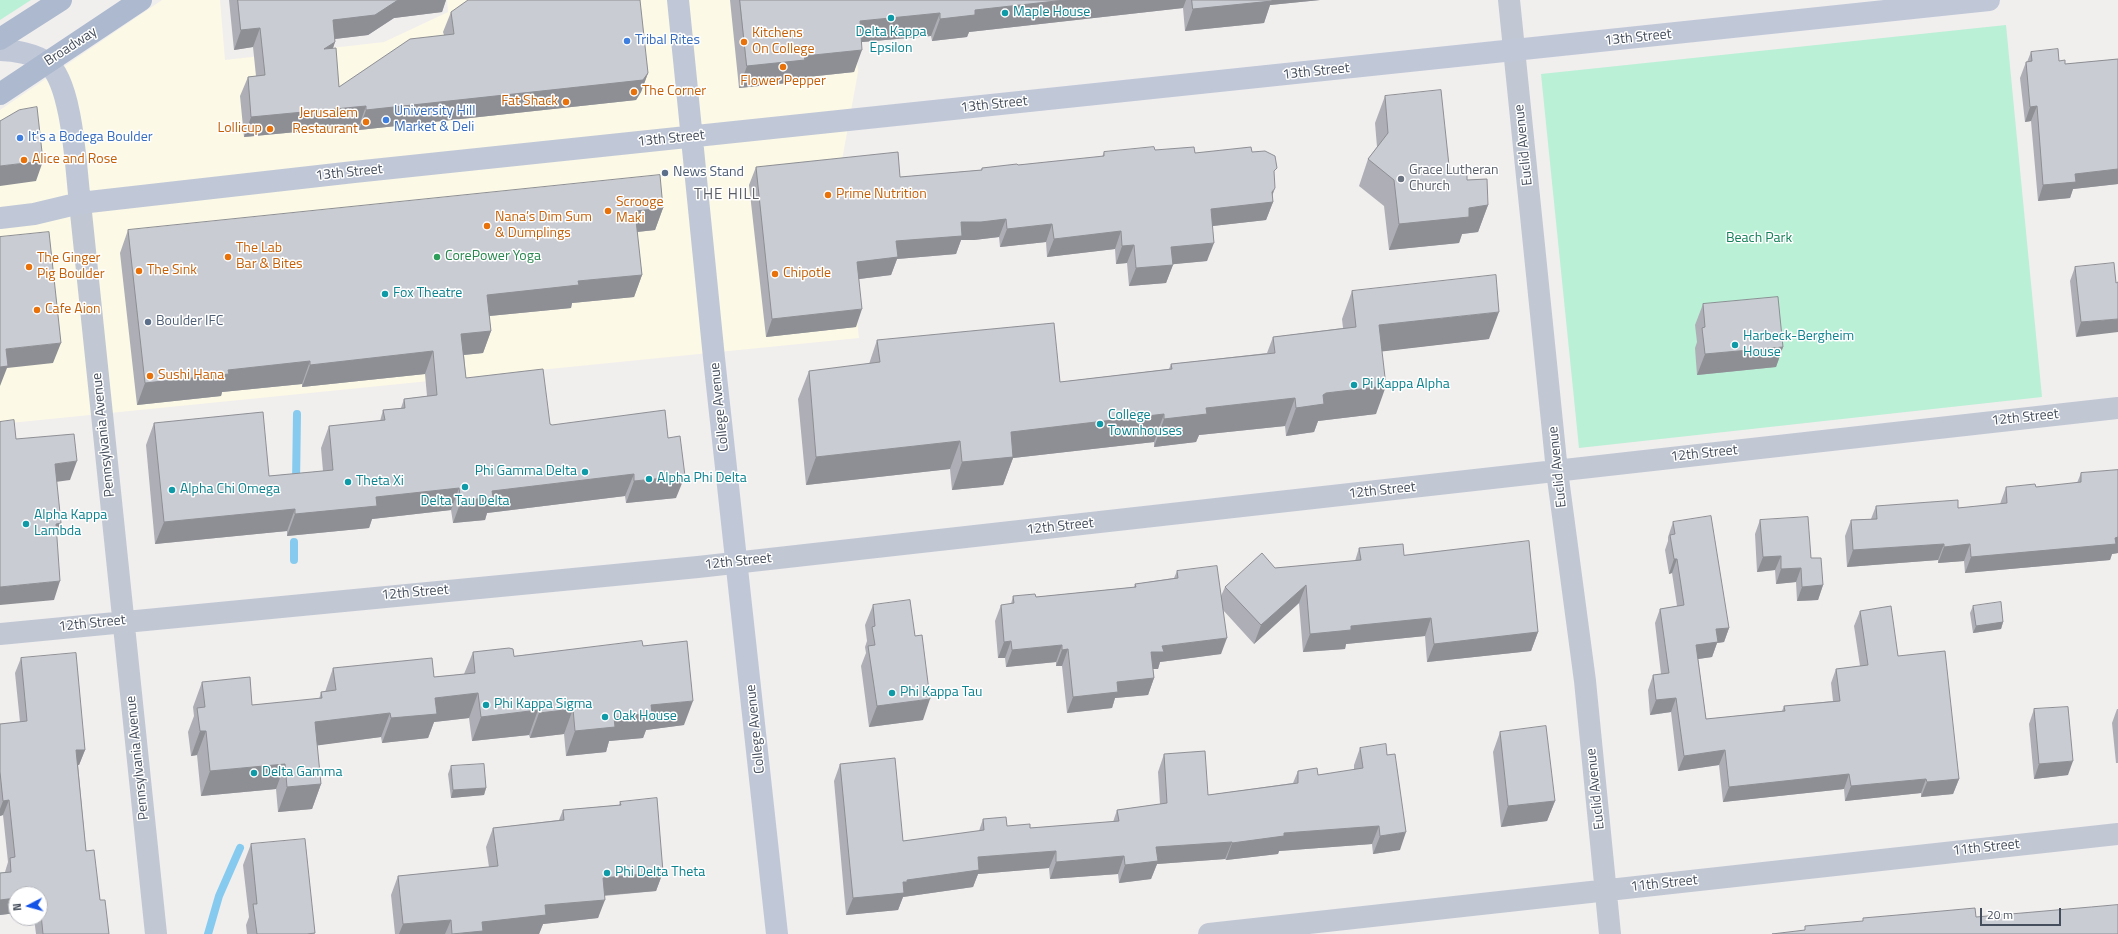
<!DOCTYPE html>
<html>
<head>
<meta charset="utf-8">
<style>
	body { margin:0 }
	#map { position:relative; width:2118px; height:934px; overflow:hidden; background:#f1eeee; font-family:"Titillium Web",sans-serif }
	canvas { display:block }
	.north { position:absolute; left:8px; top:886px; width:40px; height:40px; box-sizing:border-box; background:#fff; border:1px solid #b5b8be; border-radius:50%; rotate:264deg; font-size:11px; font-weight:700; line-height:16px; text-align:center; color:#454e5c }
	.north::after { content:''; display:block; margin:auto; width:14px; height:18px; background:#1352e6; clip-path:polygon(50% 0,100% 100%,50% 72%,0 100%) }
	.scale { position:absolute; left:1980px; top:908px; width:81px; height:18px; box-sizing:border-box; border:2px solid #454e5c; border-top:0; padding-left:5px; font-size:12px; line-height:14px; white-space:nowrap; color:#454e5c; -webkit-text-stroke:3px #fff; paint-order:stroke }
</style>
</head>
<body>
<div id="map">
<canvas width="2118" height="934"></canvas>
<div class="north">N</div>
<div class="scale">20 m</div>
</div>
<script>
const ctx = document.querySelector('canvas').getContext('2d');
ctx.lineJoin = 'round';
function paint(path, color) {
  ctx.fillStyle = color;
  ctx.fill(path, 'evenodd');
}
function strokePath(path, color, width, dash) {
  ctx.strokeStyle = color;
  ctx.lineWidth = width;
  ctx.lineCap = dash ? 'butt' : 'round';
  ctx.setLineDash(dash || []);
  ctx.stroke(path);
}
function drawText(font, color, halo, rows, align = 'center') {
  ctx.font = font + ' "Titillium Web",sans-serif';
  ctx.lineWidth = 3;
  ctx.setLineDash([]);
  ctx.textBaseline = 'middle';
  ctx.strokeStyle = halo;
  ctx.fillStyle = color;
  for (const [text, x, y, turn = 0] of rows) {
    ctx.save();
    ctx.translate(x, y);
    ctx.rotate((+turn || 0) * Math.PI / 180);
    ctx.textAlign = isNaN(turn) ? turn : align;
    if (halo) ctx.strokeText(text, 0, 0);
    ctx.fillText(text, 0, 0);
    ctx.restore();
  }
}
const commercial = new Path2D(`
	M162,0H220L225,60L384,42L448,12L447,0H852L858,72L840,171L859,338L0,424V110Z`);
const green = new Path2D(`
	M0,0H31L0,20Z
	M2006,25L2042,397L1579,448L1541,74Z`);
const stream = new Path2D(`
	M296,484L297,414
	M294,560V542
	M208,934L219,896L240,848`);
const street = new Path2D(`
	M1509,0L1557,471L1585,681L1610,934
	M80,203L156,934
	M0,634L698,567L2118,408
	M1209,934L2118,834`);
const secondary = new Path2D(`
	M678,0L714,358L777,934
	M0,50C13,50 36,54 47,63C73,82 76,172 80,203
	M0,218L34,214L80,203L354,172L1989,0`);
const primary = new Path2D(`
	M0,39L61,0
	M0,94L141,0`);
const wall = new Path2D(`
	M229,0H446L442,12L394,18L368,35L335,39V42L333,48L339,87L444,35L443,32L451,12L648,73L641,92L636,100L359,130V126L244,137L240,96L248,77L256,76L253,47L234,50Z
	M730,0H1320L1270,5L1264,23L1185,31L1183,8L969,32L967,37L932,41L931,36L862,42L854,72L798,78L797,82L739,88Z
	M2031,52L2059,61L2065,64L2118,59V184L2073,189L2070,198L2038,201L2031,121L2025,122L2020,78L2026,62H2027Z
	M1385,96L1450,175L1467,180L1488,205L1478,232L1462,234L1459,243L1389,250L1384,206L1359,186L1368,159L1377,147L1375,123Z
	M1155,150L1195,153L1252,152L1274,175L1272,197L1273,202L1266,220L1212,226L1207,261L1173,264L1166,283L1129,286L1127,263L1116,264L1115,249L1047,257L1046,242L1000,247L999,237L974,240H961L956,254L897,259L891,275L859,279L856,327L766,337L749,185L756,167L900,177L981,170L982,168L1018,165L1102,157L1104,152Z
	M663,208L655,230L637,232L642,275L634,297L572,303L571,308L489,316L491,331L483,353L464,355L466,378L552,425L668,438L676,498L626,503L625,496L487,513L485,520L453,523L451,510L372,519L369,528L287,536V531L155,544L146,445L154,423L269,476L323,471L321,448L329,426L380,421L383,410L401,408L404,399L427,396L425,374L302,387V384L222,392L221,396L137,405L120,253L128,230Z
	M2075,267L2116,283L2076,337L2070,281Z
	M1352,291L1489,339L1382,351L1376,414L1318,421L1314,432L1286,436L1285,426L1199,435L1196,442L1154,447V442L1013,458L1003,485L952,490L950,469L806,485L798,399L809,371L869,364L877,340L1060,382L1169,369L1171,364L1267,353L1273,337L1343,328L1342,319Z
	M1703,304L1783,347L1776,367L1697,375L1695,348L1697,342L1695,325Z
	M2118,470V553L2112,554L2110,560L1965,573L1964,561L1938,563V560L1847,567L1845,536L1851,520L1871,519L1876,506L1958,508L2000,504L2006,487H2036L2077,483L2081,473Z
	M1760,520L1811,558L1823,585L1818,600L1797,601L1796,582L1776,584L1775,570L1757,572L1755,534Z
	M1673,522L1729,628L1724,642L1717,643L1712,657L1698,659L1706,719L1782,711L1784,706L1833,701L1831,683L1836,669L1860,666L1854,626L1860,611L1898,656L1959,779L1953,794L1921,797V793L1845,801L1844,789L1723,802L1719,765L1678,771L1671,712L1650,715L1648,690L1653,675L1661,674L1655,623L1660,609L1677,606L1672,573L1669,574L1665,550L1668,541V537Z
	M1359,548L1404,555L1538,632L1531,651L1427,662L1425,636L1346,644L1345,649L1303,652L1299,603L1254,644L1223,610L1221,654L1160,662L1158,669H1153L1154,678L1148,695L1115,698L1112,708L1067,713L1062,666H1056V662L1006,667L1005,658H998L995,621L1001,605L1011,604L1013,596L1036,597L1134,587L1135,584L1174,578L1177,571L1221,596L1225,587L1275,568L1355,561Z
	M873,605L923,720L869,727L861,666L866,653L865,647L867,641L865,625Z
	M1973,606L2003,622L2001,629L1973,633L1970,613Z
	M643,646L684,725L646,730L643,738L609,741L606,752L566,756L564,734L530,738L529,735L472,741L469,718L434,722L428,738L382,743L381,737L317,745L321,784L312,809L278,812L276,789L201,796L197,755L191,756L188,732L194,716L193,707L202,682L252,705L319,699L321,692H325L333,668L434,677L464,674L473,652L514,656Z
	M21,658L85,750L79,765H78L86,851L109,934H36L34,918H40V894H16V913L0,915V873L5,872L8,862L3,815L0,816V724L20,722L15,673Z
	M2034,709L2068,775L2034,779L2029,724Z
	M2117,709H2118V763H2116L2112,723Z
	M1500,732L1555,801L1547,821L1501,827L1493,752Z
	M1360,748L1400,850L1373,854L1372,844L1279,851L1278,854L1226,860L1225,859L1157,864L1151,879L1119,883L1118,874L1050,879L1049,868L978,874L973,887L903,897L898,910L846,915L834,781L840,764L903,841L979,831L983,819L1007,826L1030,828L1113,822L1117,810L1160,804L1158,772L1164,754L1208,795L1293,783L1298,771L1318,775L1354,770V765Z
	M451,766L486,788L484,795L451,798L448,774Z
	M620,802L663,872L656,891L604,896L598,918L543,924L539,934H395L391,895L398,876L489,867L486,847L493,828L559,820L563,810L619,805Z
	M251,844L315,933L314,934H247L246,925L249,917L243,865Z`);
const shadedWall = new Path2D(`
	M398,0H446L442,12L394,18L368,35L326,40L333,20Z
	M1065,0H1186L1183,8L969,32L967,37L932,41L940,19L975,10Z
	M1264,0H1320L1270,5L1264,23L1185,31L1193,9Z
	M940,13L931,36L851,43L860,21Z
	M260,28L253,47L234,50L241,30Z
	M335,42L328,62L324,49Z
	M862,50L854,72L798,78L797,82L739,88L747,66L804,56Z
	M648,73L641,92L636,100L359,130L366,110Z
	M366,106L359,126L244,137L251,117Z
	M2037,106L2031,121L2025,122L2030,107Z
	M43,161L36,181L0,186V166Z
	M2118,169V184L2073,189L2070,198L2038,201L2043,185L2075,174Z
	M1275,188L1270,202H1273L1266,220L1204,227L1211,209L1272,192Z
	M1488,205L1478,232L1462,234L1459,243L1389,250L1399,224L1469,208Z
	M663,208L655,230L627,233L635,211Z
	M1006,219L999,237L974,240H961L956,254L897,259L891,275L851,280L857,262L896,241L961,222Z
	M1052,224L1046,242L1000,247L1007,229Z
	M1121,231L1115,249L1047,257L1054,239Z
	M1214,243L1207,261L1165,265L1171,247Z
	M1134,245L1127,263L1116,264L1122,246Z
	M1173,265L1166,283L1129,286L1136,268Z
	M642,275L634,297L572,303L571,308L479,317L487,295L578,281Z
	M862,309L856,327L766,337L772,319Z
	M1499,312L1489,339L1369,353L1379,325Z
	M2118,319V332L2076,337L2081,322Z
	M491,331L483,353L453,356L461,334Z
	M61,343L53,363L7,368L0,386V365L6,349Z
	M1783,347L1776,367L1697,375L1705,354Z
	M433,351L425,374L302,387L310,365Z
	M310,361L302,384L222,392L221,396L137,405L145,383L228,370Z
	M1386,386L1376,414L1318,421L1314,432L1286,436L1296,408L1323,395L1326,393Z
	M1295,398L1285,426L1199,435L1196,442L1154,447L1164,419L1206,408Z
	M1164,414L1154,442L1013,458L1003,485L952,490L962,462L1011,432Z
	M960,441L950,469L806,485L816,457Z
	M77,461L70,480L48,483L55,464Z
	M634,474L625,496L487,513L485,520L453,523L461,501L492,491Z
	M685,476L676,498L626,503L634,481Z
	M459,488L451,510L372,519L369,528L287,536L295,514L376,497Z
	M295,509L287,531L155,544L164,522Z
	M61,523L54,542L56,524Z
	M2118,537V553L2112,554L2110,560L1965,573L1971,557Z
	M1944,544L1938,560L1847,567L1853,550Z
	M1970,544L1964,561L1938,563L1944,547Z
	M1781,556L1775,570L1757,572L1763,557Z
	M1674,559H1677L1672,573L1669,574Z
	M1801,568L1796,582L1776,584L1781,569Z
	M60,581L54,600L0,605V587Z
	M1306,585L1299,603L1254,644L1261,625Z
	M1823,585L1818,600L1797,601L1802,587Z
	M1431,618L1425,636L1346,644L1345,649L1303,652L1310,634L1351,626Z
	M2003,622L2001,629L1973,633L1976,626Z
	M1729,628L1724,642L1717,643L1712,657L1691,660L1696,645L1716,629Z
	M1538,632L1531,651L1427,662L1434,644Z
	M1227,638L1221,654L1160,662L1158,669H1145L1151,652L1162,646Z
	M1011,641L1005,658H998L1004,642Z
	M1062,645L1056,662L1006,667L1012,650Z
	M1068,649L1062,666H1056L1062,650Z
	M1154,678L1148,695L1115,698L1112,708L1067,713L1073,697L1117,682Z
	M478,693L469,718L434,722L428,738L382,743L391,718L435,698Z
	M1676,698L1671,712L1650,715L1656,700Z
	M930,699L923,720L869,727L877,706Z
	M693,701L684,725L646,730L643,738L609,741L606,752L566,756L575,731L614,717L651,705Z
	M573,709L564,734L530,738L539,713Z
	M538,710L529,735L472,741L481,717Z
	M390,713L381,737L306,747L315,722Z
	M200,731H206L197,755L191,756Z
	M76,750H85L79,765L71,766Z
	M1725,750L1719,765L1678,771L1684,756Z
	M2073,761L2068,775L2034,779L2039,764Z
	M285,764L276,789L201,796L210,771Z
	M1849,774L1844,789L1723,802L1729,787Z
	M1926,779L1921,793L1845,801L1851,786Z
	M1959,779L1953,794L1921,797L1927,782Z
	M321,784L312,809L278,812L287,787Z
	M486,788L484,795L451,798L453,790Z
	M9,800L3,815L0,816V809L3,801Z
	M1555,801L1547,821L1501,827L1508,806Z
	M1379,826L1372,844L1279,851L1278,854L1226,860L1232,843L1284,833Z
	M1406,832L1400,850L1373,854L1380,836Z
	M1232,842L1225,859L1157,864L1151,879L1119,883L1125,865L1156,847Z
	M1056,851L1049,868L978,874L973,887L903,897L898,910L846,915L853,898L903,882L907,880L978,857Z
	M1124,856L1118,874L1050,879L1056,862Z
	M663,872L656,891L596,896L603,878Z
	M16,898V913L0,915V900Z
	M605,900L598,918L543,924L539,934H452L482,922L545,905Z
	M451,920L445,934H399L403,924Z`);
const building = new Path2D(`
	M238,0H398L375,15L333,20L335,42L324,49L336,48L339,87L410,39L454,34L451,12L468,0H640L648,73L643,80L366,110V106L251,117L248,77L265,75L260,28L241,30Z
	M740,0H1065L975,10V15L940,19V13L860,21L862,50L804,56L805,60L747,66Z
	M1192,0H1272V1L1193,9Z
	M2058,49L2059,61L2065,60V64L2118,59V169L2075,174L2076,182L2043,185L2037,106L2030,107L2026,62L2032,61L2031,52Z
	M1441,90L1450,175L1467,173V180L1487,179L1488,205L1469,208V217L1399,224L1394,180L1368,159L1388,133L1385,96Z
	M37,107L43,161L0,166V121L19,110Z
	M1154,147L1155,150L1194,147L1195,153L1251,147L1252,152L1265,151L1275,156L1277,168L1274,171L1275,188L1272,192L1273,202L1211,209L1214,243L1171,247L1173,265L1136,268L1134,245L1122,246L1121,231L1054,239L1052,224L1007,229L1006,219L981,222H961L962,236L896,241L898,257L857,262L862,309L772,319L756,167L898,152L900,177L982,170V168L1017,164L1018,165L1104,156V152Z
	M660,175L663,208L635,211L642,275L578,281L579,285L487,295L491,331L461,334L466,378L543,369L550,424L552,425L665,410L668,438L680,436L685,476L634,481V474L492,491L493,497L461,501L459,488L376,497L377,506L295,514V509L164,522L154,423L263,412L269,476L333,470L329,426L385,420L383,410L405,408L404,399L437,395L433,351L310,365V361L228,370L229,374L145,383L128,230Z
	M49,232L61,343L6,349L8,366L0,367V237Z
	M2114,263L2116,283L2118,282V319L2081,322L2075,267Z
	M1496,275L1499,312L1379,325L1386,386L1326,393L1323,395L1324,404L1296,408L1295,398L1206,408L1207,414L1164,419V414L1011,432L1013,457L962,462L960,441L816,457L809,371L880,362L877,340L1054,323L1060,382L1172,369L1171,364L1275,353L1273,337L1356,327L1352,291Z
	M1778,297L1783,347L1705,354L1702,328L1705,327L1703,304Z
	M14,420L16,439L74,434L77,461L55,464L61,523L56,524L60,581L0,587V422Z
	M2118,470V537L2115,538L2116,544L1971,557L1970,544L1944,547V544L1853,550L1851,520L1877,519L1876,506L1958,500V508L2007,503L2006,487L2035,484L2036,487L2081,482V473Z
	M1711,516L1729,628L1716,629L1718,642L1696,645L1706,719L1785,711L1784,706L1840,701L1836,669L1868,665L1860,611L1891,606L1898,656L1945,651L1959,779L1927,782L1926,779L1851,786L1849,774L1729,787L1725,750L1684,756L1676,698L1656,700L1653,675L1669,673L1660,609L1684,605L1677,559H1674L1670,535L1675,534L1673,522Z
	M1808,517L1811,558H1821L1823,585L1802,587L1801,568L1781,569V556L1763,557L1760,520Z
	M1529,541L1538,632L1434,644L1431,618L1351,626V630L1310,634L1306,585L1261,625L1225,587L1262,553L1275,568L1361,560L1359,548L1403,544L1404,555Z
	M1217,566L1227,638L1162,646L1164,652H1151L1154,678L1117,682L1118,692L1073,697L1068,649L1062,650V645L1012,650L1011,641L1004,642L1001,605L1014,603L1013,596L1035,594L1036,597L1136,587L1135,584L1178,578L1177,571Z
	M910,600L915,636L922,635L930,699L877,706L868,646L875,645L872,627L875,626L873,605Z
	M2001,602L2003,622L1976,626L1973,606Z
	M642,641L643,646L687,641L693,701L651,705L652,713L614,717L615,727L575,731L573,709L539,713L538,710L481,717L478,693L435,698L437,714L391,718L390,713L315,722L321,784L287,787L285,764L210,771L206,731H200L197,708L205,707L202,682L250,677L252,705L322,698L321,692L336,690L333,668L432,658L434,677L475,673L473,652L509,648L513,649L514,656Z
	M76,653L85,750H76L86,851L94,850L100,900H105L109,934H43L40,904V894H16V898L0,900V873L11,872L10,858L15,857L9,800L3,801L0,772V724L27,721L21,658Z
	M2068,707L2073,761L2039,764L2034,709Z
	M1546,726L1555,801L1508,806L1500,732Z
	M1386,744L1387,755L1395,754L1406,832L1380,836L1379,826L1284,833V836L1232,843V842L1156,847L1158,861L1125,865L1124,856L1056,862V851L978,857L979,870L907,880V882H903L904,893L853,898L840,764L895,758L903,841L984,830L983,819L1006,817L1007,826L1030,824V828L1119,821L1117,810L1167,803L1164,754L1205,751L1208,795L1298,783V771L1317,768L1318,775L1363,768L1360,748Z
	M484,764L486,788L453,790L451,766Z
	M657,798L663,872L603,878L605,900L545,905L546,915L482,922L483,931L452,934L451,920L403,924L398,876L498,866L493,828L564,820L563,810L621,805L620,802Z
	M305,839L315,933L307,934H257L253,904H257L251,844Z
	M2118,905V934H1772L1805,930V926L1863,921V918L1909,914L1975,908L1976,917L2091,907Z`);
const markers = [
	[1005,13,4,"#0f9aa8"],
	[891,18,4,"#0f9aa8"],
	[627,41,4,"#3f7fe0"],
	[744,42,4,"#e8710a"],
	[783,67,4,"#e8710a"],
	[634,92,4,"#e8710a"],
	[566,102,4,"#e8710a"],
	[386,120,4,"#3f7fe0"],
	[366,122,4,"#e8710a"],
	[270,129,4,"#e8710a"],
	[20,138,4,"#3f7fe0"],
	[24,160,4,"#e8710a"],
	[665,173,4,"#5c6f8a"],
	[1401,179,4,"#6b7280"],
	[828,195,4,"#e8710a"],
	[608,211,4,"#e8710a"],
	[487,226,4,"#e8710a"],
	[228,257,4,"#e8710a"],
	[437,257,4,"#2e9e5b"],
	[29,267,4,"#e8710a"],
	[139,271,4,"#e8710a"],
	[775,274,4,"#e8710a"],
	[385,294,4,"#0f9aa8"],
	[37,310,4,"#e8710a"],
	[148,322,4,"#5c6f8a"],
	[1735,345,4,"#0f9aa8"],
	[150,376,4,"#e8710a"],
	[1354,385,4,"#0f9aa8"],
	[1100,424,4,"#0f9aa8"],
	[585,472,4,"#0f9aa8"],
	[649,479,4,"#0f9aa8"],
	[348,482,4,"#0f9aa8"],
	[465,487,4,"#0f9aa8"],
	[172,490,4,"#0f9aa8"],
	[26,524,4,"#0f9aa8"],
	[892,693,4,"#0f9aa8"],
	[486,705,4,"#0f9aa8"],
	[605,717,4,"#0f9aa8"],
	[254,773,4,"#0f9aa8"],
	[607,873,4,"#0f9aa8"]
];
const cultureNames = [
	["Maple House",1013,13],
	["Delta Kappa",891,33,"center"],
	["Epsilon",891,49,"center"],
	["Fox Theatre",393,294],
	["Harbeck-Bergheim",1743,337],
	["House",1743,353],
	["Pi Kappa Alpha",1362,385],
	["College",1108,416],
	["Townhouses",1108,432],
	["Phi Gamma Delta",577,472,"right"],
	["Alpha Phi Delta",657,479],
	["Theta Xi",356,482],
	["Alpha Chi Omega",180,490],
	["Delta Tau Delta",465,502,"center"],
	["Alpha Kappa",34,516],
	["Lambda",34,532],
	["Phi Kappa Tau",900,693],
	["Phi Kappa Sigma",494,705],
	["Oak House",613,717],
	["Delta Gamma",262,773],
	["Phi Delta Theta",615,873]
];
const foodNames = [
	["Kitchens",752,34],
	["On College",752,50],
	["Flower Pepper",783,82,"center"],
	["The Corner",642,92],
	["Fat Shack",558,102,"right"],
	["Jerusalem",358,114,"right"],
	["Restaurant",358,130,"right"],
	["Lollicup",262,129,"right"],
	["Alice and Rose",32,160],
	["Prime Nutrition",836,195],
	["Scrooge",616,203],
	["Maki",616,219],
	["Nana’s Dim Sum",495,218],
	["& Dumplings",495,234],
	["The Lab",236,249],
	["Bar & Bites",236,265],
	["The Ginger",37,259],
	["Pig Boulder",37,275],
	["The Sink",147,271],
	["Chipotle",783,274],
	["Cafe Aion",45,310],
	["Sushi Hana",158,376]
];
const streetNames = [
	["13th Street",1638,38,-6],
	["Broadway",71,47,-33],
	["13th Street",1316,72,-6],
	["13th Street",994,105,-6],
	["13th Street",671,139,-6],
	["Euclid Avenue",1524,145,-96],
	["13th Street",349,173,-6],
	["College Avenue",720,407,-96],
	["12th Street",2025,418,-6],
	["Pennsylvania Avenue",104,435,-96],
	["12th Street",1704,454,-6],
	["Euclid Avenue",1558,467,-96],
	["12th Street",1382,491,-6],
	["12th Street",1060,527,-6],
	["12th Street",738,562,-6],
	["12th Street",415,593,-5],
	["12th Street",92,624,-6],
	["College Avenue",756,729,-96],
	["Pennsylvania Avenue",138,758,-96],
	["Euclid Avenue",1596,789,-96],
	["11th Street",1986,848,-6],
	["11th Street",1664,884,-6]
];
const shopNames = [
	["Tribal Rites",635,41],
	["University Hill",394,112],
	["Market & Deli",394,128],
	["It's a Bodega Boulder",28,138]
];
const worshipNames = [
	["Grace Lutheran",1409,171],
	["Church",1409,187]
];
const serviceNames = [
	["News Stand",673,173],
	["Boulder IFC",156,322]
];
const parkNames = [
	["Beach Park",1759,239]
];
const leisureNames = [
	["CorePower Yoga",445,257]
];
const neighbourhoodNames = [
	["THE HILL",727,195]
];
paint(commercial, '#fcf9e6');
paint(green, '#baf0d6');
strokePath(stream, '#86cbef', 8);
strokePath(street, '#c1c8d4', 22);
strokePath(secondary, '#c0c8d8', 22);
strokePath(primary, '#acb9ce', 22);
paint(wall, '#aeafb6');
paint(shadedWall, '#8d8f94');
paint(building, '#caccd4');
strokePath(building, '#8d8f94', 1);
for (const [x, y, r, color] of markers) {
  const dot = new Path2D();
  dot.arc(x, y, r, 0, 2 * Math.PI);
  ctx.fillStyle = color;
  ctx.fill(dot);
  strokePath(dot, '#fff', 1.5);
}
drawText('14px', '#0d838f', '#fff', cultureNames, 'left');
drawText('14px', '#c56008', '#fff', foodNames, 'left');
drawText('14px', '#454e5c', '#fff', streetNames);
drawText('14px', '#366cbe', '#fff', shopNames, 'left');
drawText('14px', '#5b616d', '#fff', worshipNames, 'left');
drawText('14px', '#4e5e75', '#fff', serviceNames, 'left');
drawText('14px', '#148059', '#fff', parkNames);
drawText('14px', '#27864d', '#fff', leisureNames, 'left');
ctx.letterSpacing = '1px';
drawText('15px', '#5a5d63', '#fff', neighbourhoodNames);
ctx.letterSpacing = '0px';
</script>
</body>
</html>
